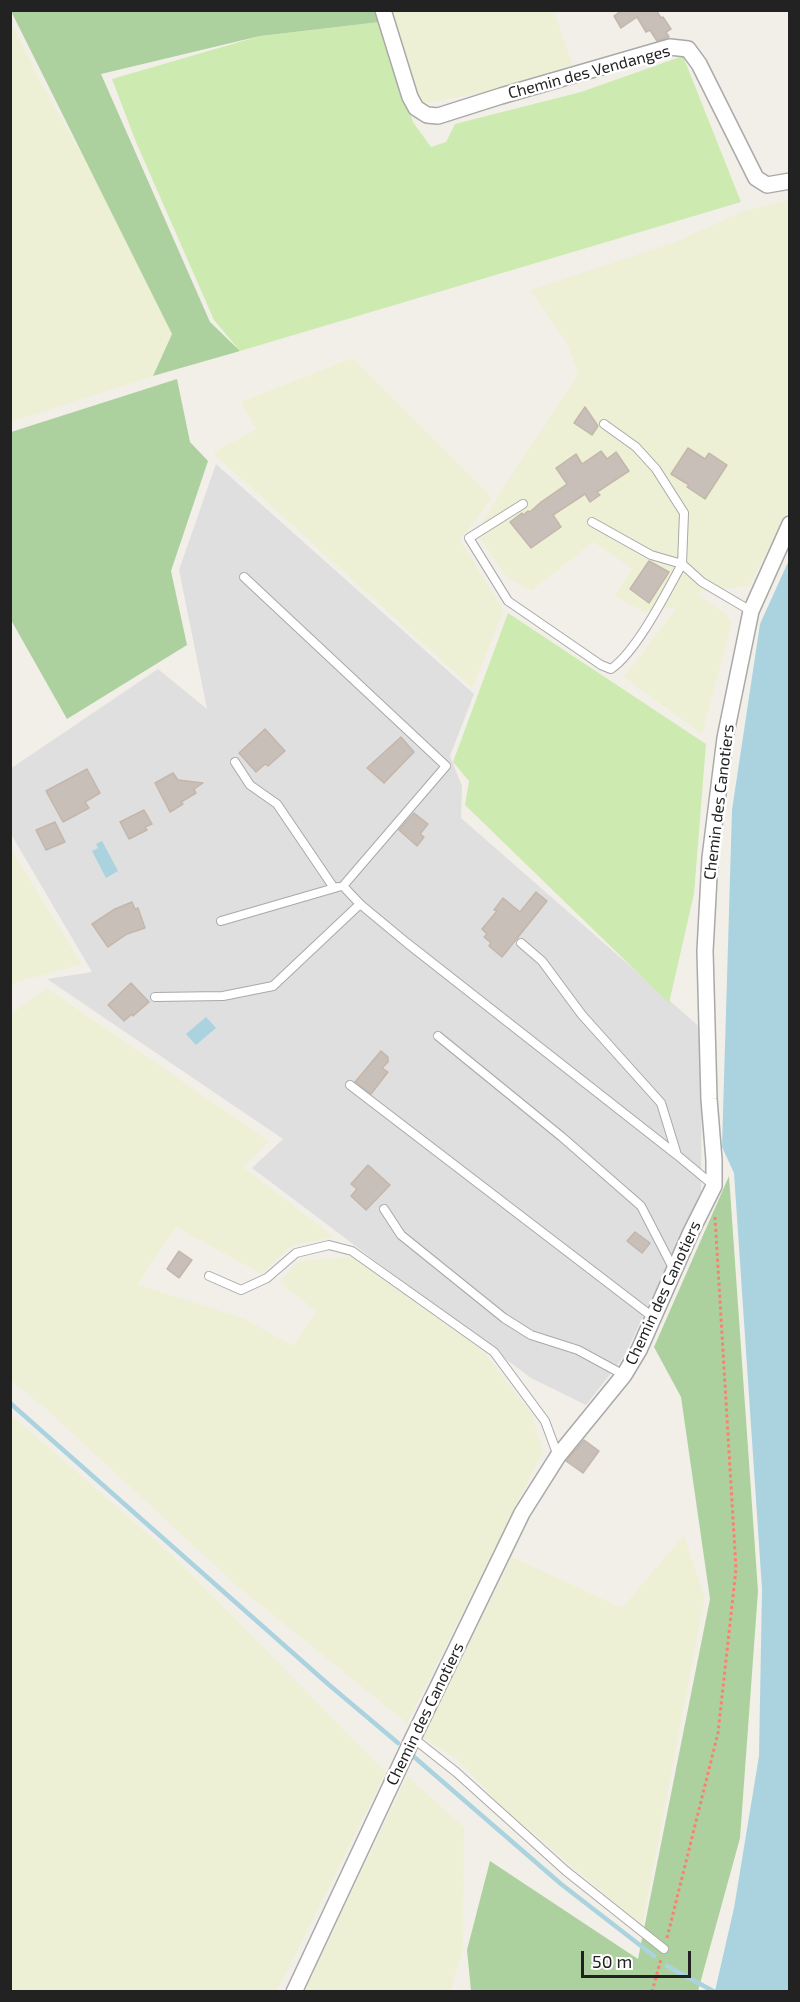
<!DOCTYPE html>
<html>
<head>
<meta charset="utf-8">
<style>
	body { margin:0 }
	#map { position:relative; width:800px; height:2002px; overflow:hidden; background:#f2efe9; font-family:"Exo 2",sans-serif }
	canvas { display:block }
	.frame { position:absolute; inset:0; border:12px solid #222; pointer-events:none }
	.scale { position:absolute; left:581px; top:1951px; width:110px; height:27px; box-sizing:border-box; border:3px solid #222; border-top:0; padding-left:8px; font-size:18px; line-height:21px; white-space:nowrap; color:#222; -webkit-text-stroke:4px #fff; paint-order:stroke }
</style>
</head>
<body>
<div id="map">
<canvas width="800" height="2002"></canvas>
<div class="frame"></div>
<div class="scale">50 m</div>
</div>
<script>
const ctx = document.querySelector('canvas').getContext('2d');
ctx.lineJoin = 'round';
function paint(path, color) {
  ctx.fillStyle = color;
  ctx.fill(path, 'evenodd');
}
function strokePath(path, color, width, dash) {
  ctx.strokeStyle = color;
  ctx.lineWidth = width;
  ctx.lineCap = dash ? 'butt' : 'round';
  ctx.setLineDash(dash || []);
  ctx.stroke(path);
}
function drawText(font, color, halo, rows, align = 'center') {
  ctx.font = font + ' "Exo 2",sans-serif';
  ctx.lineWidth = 5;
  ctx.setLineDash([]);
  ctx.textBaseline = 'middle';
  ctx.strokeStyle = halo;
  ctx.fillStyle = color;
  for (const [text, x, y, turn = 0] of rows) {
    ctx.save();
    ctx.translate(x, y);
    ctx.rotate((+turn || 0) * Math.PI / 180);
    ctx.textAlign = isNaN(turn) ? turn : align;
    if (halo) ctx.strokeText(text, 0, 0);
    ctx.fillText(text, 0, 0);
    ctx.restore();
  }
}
const residential = new Path2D(`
	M216,464L474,694L450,756L462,786L461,818L702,1029L701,1192L625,1355L586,1405L531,1378L252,1168L283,1139L47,979L92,972L11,834L10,769L158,669L207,709L179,570Z`);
const farmland = new Path2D(`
	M390,11H554L573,65L522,85L422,104L412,83Z
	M10,20L42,85L134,246L172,334L153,376L11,422Z
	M789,200V509L749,586L699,592L696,594L725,613L732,623L702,734L624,677L677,607L643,612L614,595L633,569L593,542L531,591L507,577L476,533L495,501L578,374L567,343L530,290L673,243L741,212Z
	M352,358L492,498L460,540L504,611L472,688L213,453L256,429L241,402Z
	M11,849L82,964L16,982L11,986Z
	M47,988L269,1141L243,1167L334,1237L291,1246L262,1274L176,1227L137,1284L247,1320L293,1346L316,1311L280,1282L298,1261L352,1257L484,1352L531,1413L543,1451L407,1723L237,1586L46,1409L11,1380V1014Z
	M10,1414L172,1555L386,1772L277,1991H11Z
	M684,1535L705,1597L642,1926L503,1808L456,1758L421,1737L512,1557L622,1608Z
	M407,1776L464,1827L463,1950L452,1985V1991H304Z`);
const grass = new Path2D(`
	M380,22L413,122L431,147L446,142L455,124L581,92L683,56L741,202L240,351L214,320L136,142L112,79L260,36Z
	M508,613L706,744L694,894L669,1003L465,805L469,781L453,762Z`);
const forest = new Path2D(`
	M11,11H376L380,22L260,36L101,74L210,322L240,351L153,376L172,334Z
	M177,379L190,442L208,461L171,571L187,645L67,719L11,620V432Z
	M729,1176L758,1591L740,1838L698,1991H471L467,1950L490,1861L638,1959L710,1599L681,1397L654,1347Z`);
const water = new Path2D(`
	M789,560V1991H715L734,1908L759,1756L762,1589L734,1173L722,1147L732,810L760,624Z
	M102,841L118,871L106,878L92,851L98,848L96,844Z
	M206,1017L216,1028L196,1045L186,1034Z`);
const stream = new Path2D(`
	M10,1403L328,1684L398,1743
	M413,1756L561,1884L654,1956
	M667,1966L715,1992`);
const building = new Path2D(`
	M622,10H656L661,18L663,17L671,29L666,32L669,37L657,41L650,30L646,32L637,17L621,28L614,16Z
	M585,407L598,426L592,435L574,423Z
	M688,448L705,459L709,453L727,465L705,499L687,487L689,485L671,474Z
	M601,451L607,459L616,452L629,471L597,492L600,495L590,502L585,494L553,515L561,527L531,548L510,522L522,513L523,515L528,511L530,512L541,502L567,484L556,468L576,454L582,464Z
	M649,561L669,572L649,603L630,589Z
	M265,729L285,751L268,766L265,764L256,772L239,753Z
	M401,737L414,752L384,783L367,768Z
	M87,769L100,793L85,802L89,808L63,822L46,791Z
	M173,773L178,780L203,783L194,789L196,793L181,802L183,804L170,812L155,783Z
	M144,810L152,824L145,827L147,830L129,839L120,822Z
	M414,813L428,824L420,834L424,837L417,846L399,830Z
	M55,822L65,842L46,850L36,830Z
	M536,892L547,901L502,957L489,946L491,943L484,937L487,934L482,929L497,911L494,910L503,898L520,912Z
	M132,902L135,909L138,908L145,928L127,934L108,947L92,924L115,909Z
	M131,983L149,1002L133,1016L132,1014L124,1021L108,1005Z
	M381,1051L388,1057V1062L382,1068L388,1072L371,1094L355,1082Z
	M368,1165L390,1185L366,1210L351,1196L357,1189L351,1184Z
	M635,1232L650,1243L642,1253L627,1241Z
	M179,1251L192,1260L179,1278L167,1269Z
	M584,1440L599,1451L583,1473L566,1461Z`);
const path = new Path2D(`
	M667,1938L718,1733L736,1569L715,1217
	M652,1992L661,1959`);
const service = new Path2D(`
	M604,424L636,447L656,469L684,513L682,564L702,582L751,611
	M523,504L469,538L508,601L601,665L611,669C637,651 666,593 682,564L651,555L592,522
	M244,577L446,766L343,886L360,904L407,943L677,1155
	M235,762L250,785L277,804L334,888
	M221,921L338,887
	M521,943L542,961L582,1015L661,1103L677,1155L713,1185
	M155,997L223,996L273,986L360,904
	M438,1036L562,1137L641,1206L673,1268
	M350,1085L654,1318
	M384,1209L401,1235L504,1318L531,1335L578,1350L624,1375
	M209,1276L241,1290L267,1278L296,1253L329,1245L352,1251L494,1352L545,1421L558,1456
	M413,1738L456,1772L566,1871L664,1949`);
const minor = new Path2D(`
	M383,10L410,97L416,108L427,115L438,116L501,96L670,47L688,49L699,64L756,178L767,185L790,181
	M294,1992L413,1738L522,1513L558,1456L624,1375L639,1350L691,1232L714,1186V1160L709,1099L705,951L710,858L725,738L751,611L790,524`);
const streetNames = [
	["Chemin des Vendanges",589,72,-15],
	["Chemin des Canotiers",719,802,-83],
	["Chemin des Canotiers",663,1293,-65],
	["Chemin des Canotiers",425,1714,-64]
];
paint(residential, '#e0dfdf');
paint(farmland, '#eef0d5');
paint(grass, '#cdebb0');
paint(forest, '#add19e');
paint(water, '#aad3df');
strokePath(stream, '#aad3df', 4.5);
paint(building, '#c7bfb8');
strokePath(building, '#c4b6ab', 1.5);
strokePath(service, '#a9a9a9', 10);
strokePath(minor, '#a9a9a9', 18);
strokePath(path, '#fa8072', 3, [3, 3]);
strokePath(service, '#fff', 8);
strokePath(minor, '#fff', 15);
drawText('16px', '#222', '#fff', streetNames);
</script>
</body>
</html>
